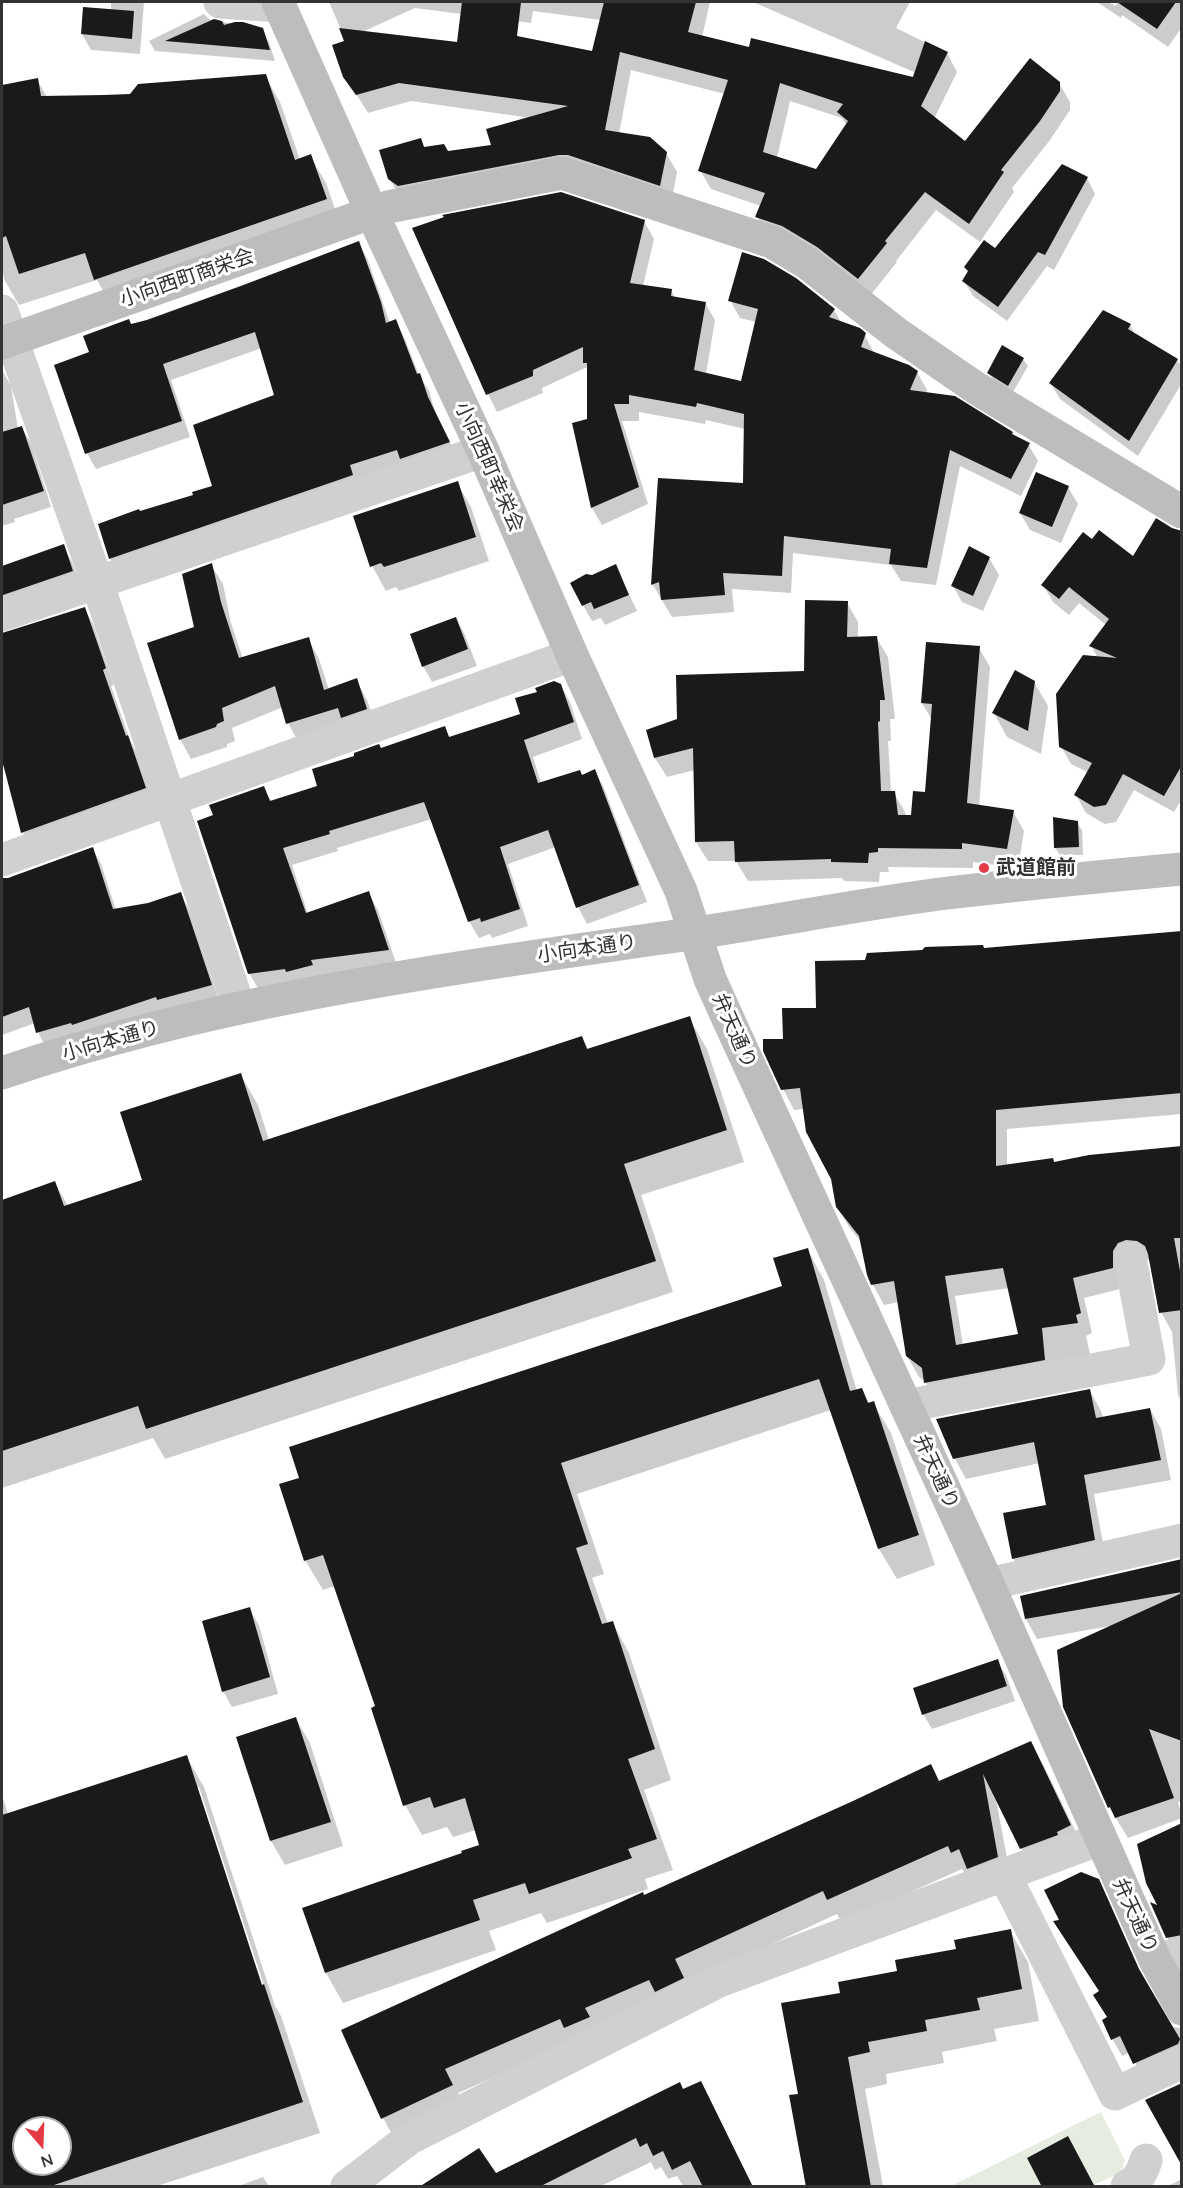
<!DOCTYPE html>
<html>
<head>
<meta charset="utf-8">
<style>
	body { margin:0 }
	#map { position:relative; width:1183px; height:2188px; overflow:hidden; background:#fff; font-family:Quicksand,sans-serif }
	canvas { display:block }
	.frame { position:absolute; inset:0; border:3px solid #333; pointer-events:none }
	.north { position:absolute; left:12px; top:2116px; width:60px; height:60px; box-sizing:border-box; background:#fff; border:2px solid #adadad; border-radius:50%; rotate:161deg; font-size:16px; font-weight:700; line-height:24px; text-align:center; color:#333 }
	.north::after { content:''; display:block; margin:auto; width:21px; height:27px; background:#e63946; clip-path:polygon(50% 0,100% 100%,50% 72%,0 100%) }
</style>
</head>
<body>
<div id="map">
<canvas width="1183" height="2188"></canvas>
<div class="frame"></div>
<div class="north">N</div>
</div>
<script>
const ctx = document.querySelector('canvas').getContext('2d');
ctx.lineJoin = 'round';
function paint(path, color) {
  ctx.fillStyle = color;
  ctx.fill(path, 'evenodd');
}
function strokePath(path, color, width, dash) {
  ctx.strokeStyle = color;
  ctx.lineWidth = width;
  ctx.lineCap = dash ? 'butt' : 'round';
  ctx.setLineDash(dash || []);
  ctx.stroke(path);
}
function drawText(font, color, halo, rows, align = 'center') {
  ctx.font = font + ' Quicksand,"Noto Sans JP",sans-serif';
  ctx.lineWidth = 6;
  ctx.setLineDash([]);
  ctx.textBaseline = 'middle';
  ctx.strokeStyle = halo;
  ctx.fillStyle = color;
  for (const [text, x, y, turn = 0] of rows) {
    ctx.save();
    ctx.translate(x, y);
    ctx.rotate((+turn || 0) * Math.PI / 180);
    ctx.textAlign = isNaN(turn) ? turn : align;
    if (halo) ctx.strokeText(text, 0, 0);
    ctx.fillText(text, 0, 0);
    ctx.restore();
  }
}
const green = new Path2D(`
	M1101,2112L1125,2161L1121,2172L1092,2186H951Z`);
const shadow = new Path2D(`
	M111,2H144L140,54L91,50L82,34L111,11Z
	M329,2H710L702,37L750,49L912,78L914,72L753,2H910L896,28L947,53L957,72L934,119L965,143L1059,83L1070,102V110L1050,140L1012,188L1014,192L980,242L936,210L896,261L897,262L869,297L768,235L757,217L761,206L711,189L700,170L725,94L631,70L619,134L666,153L677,172L671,204L580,174L400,197L389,178L420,140L425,148L447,153L492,146L531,118L411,101L368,113L345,76L346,41ZM415,8L531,23L533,11L601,20L593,53L571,54L362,32ZM790,101L842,118L847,126L816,171L777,158Z
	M1097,2H1109L1115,6L1117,3L1114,2H1182V27L1168,47L1122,15L1121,18Z
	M204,14L209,19L218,22L243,24L262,30L269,42L275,61L155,51L149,41Z
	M265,76L280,102L300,160L310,156L326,183L341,226L111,305L97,280L19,305L4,279L2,265V86L37,80L47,97L131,95Z
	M1087,178L1095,194L1054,270L1047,266L1007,321L973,296L964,281L996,250Z
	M644,221L654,239L643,286L671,290L675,298L705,303L715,320L706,374L742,383L756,322L740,318L730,300L834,310L842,324L864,334L874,353L917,372L927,390L926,394L1012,433L1014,437L1028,444L1038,461L1021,496L960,466L936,585L901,581L891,565L793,553L791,593L732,589L734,612L672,617L653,585L660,480L744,485L745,429L706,420L705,424L639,412V421H622L648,504L602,525L592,508L574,424L588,421L589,371L587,367L542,388L543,393L497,412L488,394L414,229Z
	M358,243L367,258L390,323L395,321L404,337L419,375L429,391L436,415L458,459L119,574L110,558L140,513L195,496L214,487L276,396L262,348L171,380L190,437L96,469L87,453L91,353L132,325Z
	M1130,325L1136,336L1177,360L1182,367V383L1138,456L1060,399L1051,384Z
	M1023,359L1028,366L1013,392L993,381L989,373Z
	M2,370L11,386L18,429L22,428L31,443L51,507L14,519L15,522L2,526Z
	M457,483L471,507L489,561L399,591L396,587L386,591L372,566Z
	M1068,487L1078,504L1061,543L1030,530L1020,513Z
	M1092,541L1133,558L1182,552V799L1174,812L1134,790L1116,822L1105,824L1086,813L1076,795L1089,773L1071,764L1061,746L1098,658L1091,646L1106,625L1079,603L1069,615L1053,602L1043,585Z
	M63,546L72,562L81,587L2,615V567Z
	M969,548L989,558L999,575L983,611L962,602L953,586Z
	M211,565L223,584L231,623L243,659L308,639L319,659L329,690L356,680L367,700L377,728L299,743L288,723L283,707L232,728L235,741L227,744V747L191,759L180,739L196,628Z
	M616,566L637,611L605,625L601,618L592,621L583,605L592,576Z
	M847,603L858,622V638L876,637L888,657L895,719H890L891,741H888L891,793H894L905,812L906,817H912L926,793L932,720L922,703L979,648L990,667L979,806L1013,812L1024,831L1018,868L973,862V868L888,867L889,872H880L879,882L844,881L842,878L748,881L736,861H708L696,842L695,770L667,777L655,758L648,731L806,672Z
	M84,608L93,624L114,685L111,686L130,740L137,753L154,805L32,848L23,833L6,771L2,765V635L8,634Z
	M456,619L465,635L477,666L432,682L423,666Z
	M1034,682L1048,706L1041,754L1007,737L994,713Z
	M560,685L570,702L582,739L533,757L541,783L582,777L595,771L604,788L647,902L587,924L578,907L556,847L508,864L528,926L492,938L490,934L479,938L469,921L432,819L337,848L338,851L292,865L308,914L368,893L378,910L397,966L259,990L249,973L215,816L263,788L272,802L319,787L381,749L444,728L450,738L522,715Z
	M1077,823L1082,830L1083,855H1060L1055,848Z
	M93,849L101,864L116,910L149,904L180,893L189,909L219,1000L46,1048L38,1032L35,1023L2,1035V890L24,883Z
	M1182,932V1114L1007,1129V1167L1054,1164L1182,1147V1402L1178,1395L1172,1332L1161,1312L1149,1260L1138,1259L1124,1288L1084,1298L1092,1333L1086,1336L1094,1372L937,1403L925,1381L919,1377L907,1356L899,1302L884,1305L873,1285L862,1243L849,1227L837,1206L833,1179L804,1109L794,1110L783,1089L784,1040L866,961ZM1009,1288L1020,1335L963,1345L955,1296Z
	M689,1018L707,1049L744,1162L641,1195L673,1292L165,1459L153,1438L2,1488V1200L55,1183L68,1206L144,1181L240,1074L258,1105L269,1140L581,1037L589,1050Z
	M807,1249L824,1280L857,1391L862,1390L870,1404L873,1403L891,1433L935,1565L897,1579L879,1549L831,1410L577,1494L604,1574L592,1578L608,1624L612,1622L629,1653L671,1780L644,1790L673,1870L645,1879L648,1889L547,1923L541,1913L489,1931L496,1950L343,2003L326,1973L304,1909L481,1846L476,1830L453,1837L447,1827L422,1835L405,1805L377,1707L335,1586L323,1590L305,1560L784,1287Z
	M1090,1391L1101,1411L1103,1418L1150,1409L1161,1429L1171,1480L1094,1494L1106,1560L1025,1578L1013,1558L1048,1506L1040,1463L966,1479L955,1459L938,1420Z
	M1182,1561V1801L1178,1802L1182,1818L1128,1838L1109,1807L1110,1626L1037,1639L1026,1619Z
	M249,1609L259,1625L278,1694L232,1707L223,1691Z
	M997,1661L1006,1675L1015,1701L932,1729L923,1714Z
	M296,1719L310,1743L343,1846L285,1865L271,1841L238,1738Z
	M1030,1743L1044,1766L1084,1849L1034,1872L996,1799L1011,1880L966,1875L962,1869L842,1923L837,1914L687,1983L574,2042L458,2093L465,2109L396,2141L383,2118L644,1897L930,1766L940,1783Z
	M186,1756L204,1787L275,2006L281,2016L320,2133L157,2186H2V1795L8,1814ZM196,1787H199L266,1992L263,1993ZM24,2128H60V2164H24Z
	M1182,1824V1956L1178,1957L1167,1937L1160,1908Z
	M1098,1881L1107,1898L1147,1986L1172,2027L1182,2028V2063L1144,2080L1130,2052L1122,2056L1113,2040L1104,2020L1109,2018L1100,1992L1062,1921Z
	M1010,1931L1028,1962L1039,2021L994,2029L997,2041L942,2052L944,2063L886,2074L887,2084L865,2089L883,2186H808L800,2095L841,1994Z
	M700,2083L753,2186H683L677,2176L668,2179L661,2167L655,2170L651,2162L601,2186H422L495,2175Z
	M263,2177L269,2186H239Z
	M1182,2179V2186H1168Z`);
const building = new Path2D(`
	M462,2H521L517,36L592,51L604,2H696L688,32L749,47L751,38L913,77L925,41L948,52L921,106L965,141L1030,58L1060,82V91L1040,121L1001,170L1004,172L969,224L925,192L885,241L887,243L858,279L817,247L782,226L755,217L765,193L698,171L728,80L620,52L605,130L650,137L667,152L660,186L568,155H559L398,186L388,179L379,150L421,138L424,147L444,144L448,151L491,145L486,129L568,106L399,83L356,95L343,77L332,45L344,41L339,28L457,42ZM780,83L843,104L837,112L848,121L816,169L763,152Z
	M1117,2H1176L1157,29Z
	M83,7L134,11L132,39L81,34Z
	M214,19L222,21L224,25L235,22H243L263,28L270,50L165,41Z
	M266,74L295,160L311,154L327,199L94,280L85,253L19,274L6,236L2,238V85L38,78L41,96L104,95L130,94L138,84Z
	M1062,164L1088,177L1045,255L1038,252L998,307L962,281L968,271L964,267L984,240L995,248Z
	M561,192L645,220L630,283L672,289L671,296L706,302L694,370L741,381L758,309L728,301L742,252L764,259L796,278L835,309L829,317L860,328L866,333L861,347L909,365L918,371L910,390L955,396L1013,432L1012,434L1030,443L1011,479L950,450L927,568L889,564L891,549L784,536L782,576L723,573L725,595L661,600L659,582L651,585L658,478L743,483L744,414L697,403L696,407L629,395V404H614L639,487L591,508L572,423L587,419V363H583V347L533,370V376L486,395L412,228L444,217L442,215Z
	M359,241L381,302L386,323L396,319L417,374L420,373L428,397L450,442L400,459L397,450L350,465L353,475L109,559L98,524L139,509L140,511L193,495L192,492L212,486L193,425L274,395L255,332L163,364L182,421L85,454L54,365L89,352L83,336L129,319L131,324L147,320L241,286Z
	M1103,310L1131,324L1128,329L1178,359L1129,441L1049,383Z
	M1002,345L1024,358L1008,386L987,373Z
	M22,426L44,491L2,505V432Z
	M1036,472L1069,486L1052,527L1019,513Z
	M458,481L476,537L384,567L381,563L370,567L353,516Z
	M1156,518L1172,528L1182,531V765L1164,796L1123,774L1106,805L1094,807L1074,795L1092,763L1059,747L1056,694L1083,655L1117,658L1089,646L1109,619L1069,587L1059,599L1041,585L1083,532L1092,539L1099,530L1133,556Z
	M64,544L73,571L3,595L2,566Z
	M969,546L990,557L973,596L951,586Z
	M212,563L221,602L239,658L309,637L324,690L357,678L367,709L341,718L338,708L286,724L275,686L222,708L224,721L217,724L216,727L179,740L147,643L194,627L182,574Z
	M616,564L629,595L594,609L591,602L582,606L570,583L586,574L592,575Z
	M805,600L848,601L847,637L877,636L885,700H880V721L878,722L881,791H895L898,815H911L913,791L925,792L932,704L921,703L926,642L980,646L967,803L1014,810L1007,849L962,843V849L878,848V852L869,853L868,863L831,862V859L735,862L734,841L695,842L693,748L654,758L646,730L677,719L676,675L804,671Z
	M85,607L106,668L103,670L126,736L128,735L146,788L21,833L2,760V633Z
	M456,617L468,649L422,667L410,634Z
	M1015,670L1035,681L1028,731L992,713Z
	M554,681L561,684L574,722L524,740L538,783L580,770L582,775L595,769L639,885L576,908L548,830L500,847L520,909L481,922L480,918L468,922L424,802L329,831L330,834L283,848L306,913L369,891L389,950L311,960L313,965L286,972L285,969L248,974L197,821L213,815L209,805L264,786L270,801L317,786L312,769L354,756V753L379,744L381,748L445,726L449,737L520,714L515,698L537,692L535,688Z
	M1053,817L1078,821L1079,847L1054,848Z
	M93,847L113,909L148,903L181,892L212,985L157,1000L156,997L72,1025L71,1023L36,1033L29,1007L2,1017V878H8Z
	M1182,931V1093L996,1110V1166L1053,1158L1054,1162L1089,1155L1182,1146V1238H1174L1182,1282V1310L1159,1313L1148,1254L1145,1246L1137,1241L1126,1240L1118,1243L1113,1251V1268L1073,1278L1081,1313L1076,1315L1078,1323L1042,1328L1045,1360L924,1383L922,1368L906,1356L894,1281L871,1285L867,1275L859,1236L836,1207L831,1179L806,1132L800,1088L781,1090L763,1051V1039H783L782,1008H816L815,961L865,960L867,953L922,950L925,947L983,945L984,948ZM1003,1268L1018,1334L956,1345L945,1276Z
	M690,1016L727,1130L624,1164L656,1261L146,1429L138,1406L2,1451V1200L55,1181L64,1206L142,1180L120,1112L241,1073L263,1141L582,1036L587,1049Z
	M808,1248L850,1391L862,1388L868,1403L874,1401L919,1535L878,1549L819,1379L561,1463L588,1544L576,1548L602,1624L613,1621L655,1749L628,1759L657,1839L628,1849L632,1858L529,1894L525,1883L473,1900L480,1920L325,1973L302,1908L462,1853L461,1851L479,1845L465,1798L434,1808L430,1797L403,1806L371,1708L375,1706L323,1555L304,1561L279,1484L299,1478L289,1447L782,1286L773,1258Z
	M1090,1389L1096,1418L1150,1408L1161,1460L1084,1475L1095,1540L1012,1559L1003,1513L1046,1505L1034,1442L953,1459L936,1419Z
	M1182,1559V1592L1025,1619L1020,1596Z
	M1182,1593V1741L1149,1729L1174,1798L1115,1818L1110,1807L1108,1808L1063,1707L1057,1650Z
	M250,1607L270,1677L222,1692L202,1621Z
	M998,1659L1007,1686L922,1715L913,1688Z
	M296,1717L331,1822L270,1841L236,1737Z
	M1031,1741L1071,1825L1057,1832L1058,1835L1020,1849L983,1774L998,1857L967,1869L959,1849L951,1853L948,1846L827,1900L823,1891L675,1959L684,1978L655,1992L649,1980L585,2008L590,2017L564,2028L560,2019L445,2069L453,2085L381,2119L341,2030L643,1892L644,1895L853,1801L931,1764L939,1781Z
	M187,1755L262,1985L264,1984L303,2102L48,2187H2V1815ZM24,2128H60V2164H24Z
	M1182,1823V1935L1166,1938L1150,1902L1157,1905L1146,1883L1137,1844Z
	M1081,1872L1099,1879L1139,1969L1180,2039L1178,2044L1133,2064L1120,2036L1111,2040L1102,2020L1107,2017L1093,1995L1099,1991L1053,1921L1059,1920L1044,1890Z
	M1011,1929L1022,1989L977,1998L980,2010L925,2020L927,2031L868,2042L870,2052L848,2057L871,2187H806L789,2095L798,2094L781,2003L840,1993L838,1982L897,1971L895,1960L956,1949L954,1940Z
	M701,2081L753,2187H703L690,2161L672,2170L663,2151L653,2156L647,2143L640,2147L636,2138L539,2187H419L479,2148L496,2173L680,2082L683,2089Z
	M1182,2083V2166L1145,2100Z
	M1068,2136L1095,2187H1042L1027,2158Z`);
const street = new Path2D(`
	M220,2L280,6
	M2,311L97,582L239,1007
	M2,615L483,451
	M2,860L572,655
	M906,1406L1149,1359L1130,1258
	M988,1584L1182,1540
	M1004,1874L1115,2094L1182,2062
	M1155,1960L1182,1953
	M347,2186L410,2138L719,1981L1100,1839
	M1127,2186C1138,2181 1143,2171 1146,2160`);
const secondary = new Path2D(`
	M278,2L372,213L483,451L572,655L681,891L710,979L734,1032L988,1584L1155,1960L1182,2009
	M2,343L388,207L562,173L772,242L807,263L896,333L976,388L1182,512
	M2,1073C215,1000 439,970 662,938C757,925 852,905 948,893C1025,884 1104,876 1182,869`);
const markers = [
	[984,868,6,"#e63946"]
];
const streetNames = [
	["小向西町商栄会",187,278,-19],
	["小向西町幸栄会",489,467,66],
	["小向本通り",587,949,-8],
	["弁天通り",734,1031,66],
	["小向本通り",111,1041,-16],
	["弁天通り",936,1472,65],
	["弁天通り",1135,1916,65]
];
const poiNames = [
	["武道館前",996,868]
];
paint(green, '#e6ecdf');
paint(shadow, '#0003');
paint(building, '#1a1a1a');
strokePath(street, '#d0d0d0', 33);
strokePath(secondary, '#bdbdbd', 33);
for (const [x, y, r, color] of markers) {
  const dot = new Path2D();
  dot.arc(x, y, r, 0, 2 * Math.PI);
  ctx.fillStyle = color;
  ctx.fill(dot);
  strokePath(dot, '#fff', 2);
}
drawText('20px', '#333', '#fff', streetNames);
drawText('bold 20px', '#333', '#fff', poiNames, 'left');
</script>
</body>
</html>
